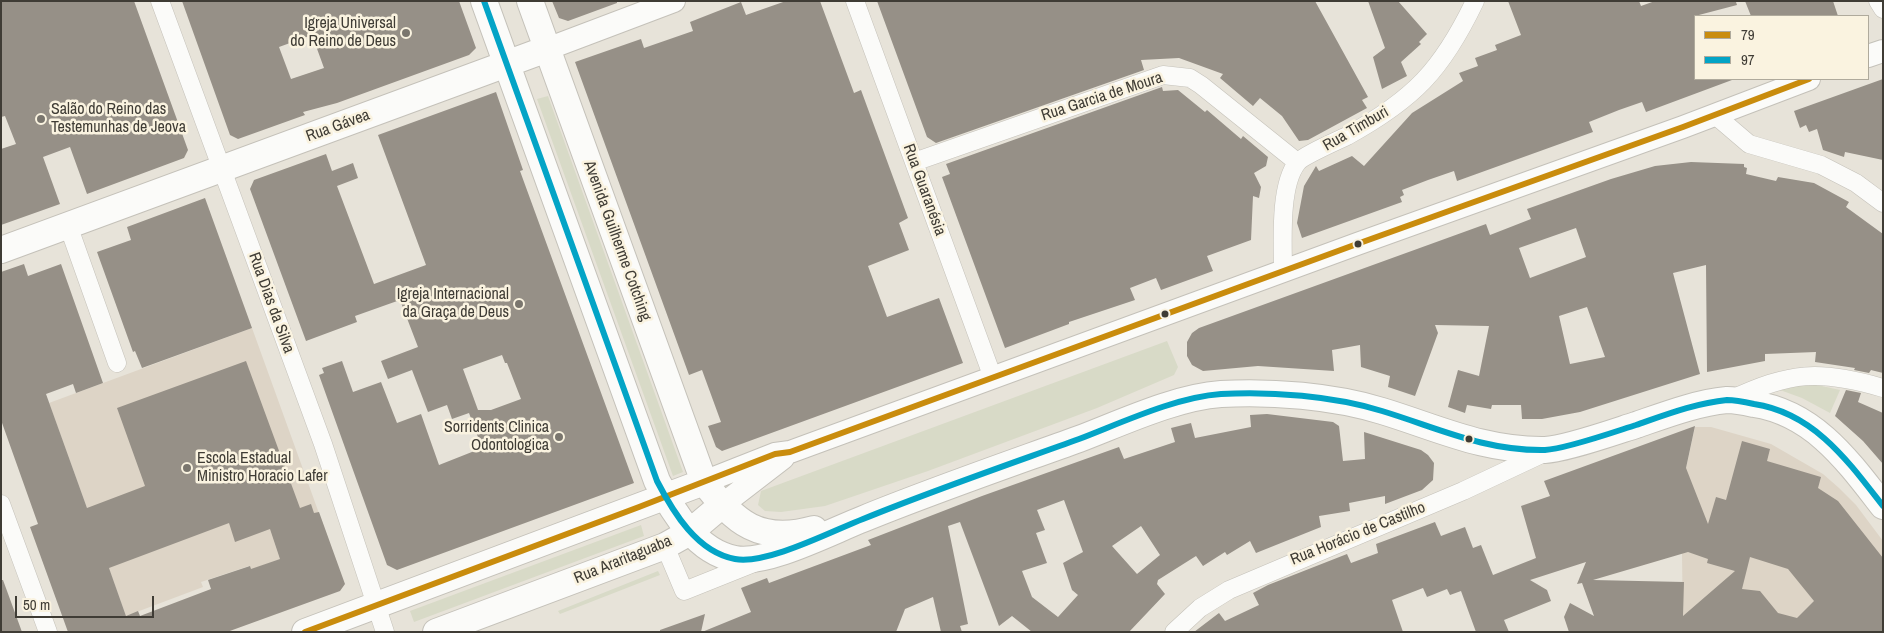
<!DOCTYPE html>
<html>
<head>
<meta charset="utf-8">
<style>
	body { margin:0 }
	#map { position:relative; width:1884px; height:633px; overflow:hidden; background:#e7e3d9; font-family:"Archivo Narrow",sans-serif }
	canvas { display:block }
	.frame { position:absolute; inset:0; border:2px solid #3f3c35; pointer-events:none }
	.legend { position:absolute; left:1694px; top:15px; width:175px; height:65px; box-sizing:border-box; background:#faf3e0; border:1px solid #afaa9c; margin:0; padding:6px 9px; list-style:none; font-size:15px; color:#3f3c35 }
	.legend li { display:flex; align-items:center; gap:10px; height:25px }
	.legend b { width:25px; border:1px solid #afaa9c }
	.scale { position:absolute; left:15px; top:596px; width:139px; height:22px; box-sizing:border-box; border:2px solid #3f3c35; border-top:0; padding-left:6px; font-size:15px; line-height:18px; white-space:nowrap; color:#3f3c35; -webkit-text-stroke:4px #faf3e0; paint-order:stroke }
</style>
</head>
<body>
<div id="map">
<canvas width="1884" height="633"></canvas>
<div class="frame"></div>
<ul class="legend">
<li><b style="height:6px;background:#c98c0d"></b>79</li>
<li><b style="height:6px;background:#03a4c6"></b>97</li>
</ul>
<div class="scale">50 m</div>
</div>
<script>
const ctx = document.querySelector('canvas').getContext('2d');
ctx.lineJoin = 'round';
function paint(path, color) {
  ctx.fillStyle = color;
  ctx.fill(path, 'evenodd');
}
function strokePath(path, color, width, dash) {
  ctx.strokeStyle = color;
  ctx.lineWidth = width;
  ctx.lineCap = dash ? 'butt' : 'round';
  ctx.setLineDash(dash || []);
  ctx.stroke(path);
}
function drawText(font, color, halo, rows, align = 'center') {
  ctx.font = font + ' "Archivo Narrow",sans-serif';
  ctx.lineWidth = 5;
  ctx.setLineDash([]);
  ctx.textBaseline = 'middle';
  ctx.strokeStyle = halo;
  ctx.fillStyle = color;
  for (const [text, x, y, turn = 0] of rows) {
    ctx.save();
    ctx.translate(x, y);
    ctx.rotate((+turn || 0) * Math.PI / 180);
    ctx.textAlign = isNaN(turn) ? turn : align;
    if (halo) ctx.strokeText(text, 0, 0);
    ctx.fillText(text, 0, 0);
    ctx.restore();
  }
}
const education = new Path2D(`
	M252,328L329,541L251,570L249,566L201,582L203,587L126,616L49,403Z
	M1695,427H1711L1771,444L1823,474L1839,488L1856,505L1883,541V605L1848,632H1683L1682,554L1686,468Z`);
const green = new Path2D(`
	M548,96L683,472L673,476L537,99Z
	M1167,341L1178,367L1174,375L1097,408L928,471L825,506L781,512L765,511L758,505L761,491Z
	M1799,381L1840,390L1830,413L1802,398L1780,390L1782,384Z
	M641,525L644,536L414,622L410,611Z
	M658,571L660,575L560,614L558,611Z`);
const building = new Path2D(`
	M1,1H134L188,150L184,158L87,194L70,147L43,157L60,204L1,225V149L16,144L5,116L1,117Z
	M182,1H459L476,48L469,55L337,103L303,112L305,115L238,139L230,135ZM312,35L324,68L291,79L279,47Z
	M552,1H617V3L568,21L559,18Z
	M786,1H820L854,93L861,90L908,218L899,223L909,250L868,266L887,317L939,298L963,363L722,451L716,447L708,426L721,422L702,370L689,375L575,62L641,39L644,48L693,31L690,22L741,2L746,15Z
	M877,1H1315L1368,97L1362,100L1367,108L1308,140L1299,141L1282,116L1260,98L1253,106L1220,78L1223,74L1179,58L1141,60L1144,70L936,143L927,137Z
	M1368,1H1398L1427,34L1419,42L1421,44L1401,62L1407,76L1382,89L1373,57L1385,48Z
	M1508,1H1639L1641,6L1655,1L1736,2L1737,5L1695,16V79L1732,80L1646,112L1642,102L1619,110L1589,122L1593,132L1457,181L1454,171L1428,180L1402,190L1404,195L1400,197L1402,202L1302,238L1297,223L1304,186L1316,166L1319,171L1352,156L1364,166L1412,113L1463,81L1459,73L1478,66L1475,58L1497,50L1495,45L1521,35Z
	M1745,1H1833L1838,16H1751Z
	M1883,79V160L1845,152L1844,157L1823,150L1817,129L1809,132L1806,125L1800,128L1794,111Z
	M1162,87L1163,91L1178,90L1205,112L1207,110L1241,139L1243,136L1268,157L1266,166L1254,173L1261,187L1259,198L1253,196L1251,240L1207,256L1213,271L1161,290L1156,278L1130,288L1135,300L1069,322V324L1005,348L942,177L950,174L946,164Z
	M496,92L523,170L520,171L634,483L397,570L387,565L319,375L324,373L322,368L342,361L353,392L381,382L397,423L421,414L439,465L482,448L469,413L452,419L447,405L428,412L412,370L388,379L381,361L418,347L400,300L355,316L357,322L306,341L250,189L254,180L326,154L332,171L353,163L358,178L337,186L374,284L426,265L378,135ZM502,355L505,363H507L521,399L491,410H476H478L463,369Z
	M1691,162L1744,164V167L1747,168L1746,174L1776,181L1778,177L1814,183L1849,202L1846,207L1883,234V373L1871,370L1869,373L1854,370L1855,368L1815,362L1816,352L1765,354V361L1707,372L1706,265L1673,273L1700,374L1580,412L1542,419H1522L1521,405H1492L1491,409L1467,405L1465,413L1448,407L1458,370L1479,376L1489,326L1435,325L1438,333L1415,396L1388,387L1390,376L1361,367L1360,345L1332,350L1334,371L1258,366L1203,371L1192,365L1187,356V342L1192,333L1199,328L1486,224L1490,235L1531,219L1527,209L1611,179L1655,166ZM1576,228L1586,257L1530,278L1519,248ZM1587,307L1605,357L1570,364L1559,316Z
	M205,198L252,328L142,368L135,351L133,352L97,252L131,240L127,227Z
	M24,264L28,276L61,264L103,383L76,393L73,384L46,394L87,508L145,486L117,408L246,361L300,508L311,504L314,513L319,512L345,584L340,591L227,632H68L30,527L38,524L1,420V272ZM229,523L235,542L270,529L280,559L251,569L250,566L208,580L211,589L140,616L138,611L126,616L109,568Z
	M1846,390L1861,393L1858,402L1883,413V464L1863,441L1835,416Z
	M1267,414L1333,422L1339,426L1343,461L1365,459L1364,432L1421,450L1428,455L1434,463L1433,480L1422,490L1385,504V496L1349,503L1350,511L1319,516L1321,527L1256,553L1250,541L1227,555L1225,552L1203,566L1196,556L1158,580L1157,584L1165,594L1129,632H1032L1012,616L999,626L960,522L948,526L968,624L960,626L962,632H941L933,597L905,609L896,632H702L751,612L741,588L767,578L769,583L871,545L868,540L982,496L1119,447L1124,459L1175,442L1171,428L1191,423L1195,438L1251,427L1250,415ZM1064,500L1083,552L1063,563L1072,590L1078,595L1058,617L1032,597L1022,571L1047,563L1036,533L1045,530L1037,510ZM1141,526L1160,555L1137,574L1112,546Z
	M1695,426L1686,468L1708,524L1716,497L1726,500L1742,441L1770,449L1767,461L1821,477L1818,488L1838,501L1883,558V632H1569L1564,617L1570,603L1594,616L1582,583L1577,584L1586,562L1530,580L1547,590L1551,601L1504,620L1509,632H1476L1461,591L1450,595L1447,589L1427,597L1423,588L1392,600L1403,632H1194L1219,613L1225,621L1259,605L1253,593L1268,585L1347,554L1351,563L1378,553L1376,544L1435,522L1441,536L1465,527L1473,548L1481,545L1493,575L1536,558L1521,506L1550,496L1544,481ZM1688,552L1708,559L1707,563L1735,571L1683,616L1684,582L1593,580ZM1750,557L1788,569L1814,601L1797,618L1778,613L1760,591L1742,589Z
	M1,580H3L22,632H1Z
	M705,614L701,632H660V630Z`);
const minor = new Path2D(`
	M160,1L323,444L385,632
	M855,1L993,378
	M1878,1L1883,9
	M1715,115L1749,144L1821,165L1856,183L1883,203
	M914,162L1163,75L1190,78L1201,85L1297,162
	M68,225L117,363
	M1283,271C1283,243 1279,186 1297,163C1302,156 1337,141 1347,136C1414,99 1442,70 1475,1
	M1730,400C1790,372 1819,369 1883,388
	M1,504L48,632
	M665,546L684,591L754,563
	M1174,632L1200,608L1229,590L1463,491L1546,452`);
const tertiary = new Path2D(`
	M547,49L674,1
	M1868,56L1883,51
	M704,482L775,454L790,452L1357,244L1683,127L1809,79
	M722,505L783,458`);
const secondary = new Path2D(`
	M484,1L657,481C673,512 697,552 735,559C767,565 832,531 863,519C934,490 1007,465 1079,439C1121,423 1176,397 1221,394C1270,391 1334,396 1382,411C1438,428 1484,451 1545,450C1566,449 1614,432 1636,425C1665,415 1696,403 1727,400C1736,400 1745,402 1754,404C1814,413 1848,461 1883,506
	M530,1L704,482C735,523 760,544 814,529
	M1,250L547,49
	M305,632L704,482
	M436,632L665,546L690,532L722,505`);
const bus1 = new Path2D(`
	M305,632L639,507L775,454L790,452L1357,244L1683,127L1809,79`);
const bus2 = new Path2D(`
	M484,1L657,481C673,512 697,552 735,559C767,565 832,531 863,519C934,490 1007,465 1079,439C1121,423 1176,397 1221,394C1270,391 1334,396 1382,411C1438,428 1484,451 1545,450C1566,449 1614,432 1636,425C1665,415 1696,403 1727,400C1736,400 1745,402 1754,404C1814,413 1848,461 1883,506`);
const markers = [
	[406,33,5,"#7a766e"],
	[41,119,5,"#7a766e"],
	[1358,244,4.5,"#3f3c35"],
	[519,304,5,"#7a766e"],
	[1165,314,4.5,"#3f3c35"],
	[559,437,5,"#7a766e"],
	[1469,439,4.5,"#3f3c35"],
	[187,468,5,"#7a766e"]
];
const poiNames = [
	["Igreja Universal",396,24],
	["do Reino de Deus",396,42],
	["Salão do Reino das",51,110,"left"],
	["Testemunhas de Jeova",51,128,"left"],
	["Igreja Internacional",509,295],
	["da Graça de Deus",509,313],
	["Sorridents Clinica",549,428],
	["Odontologica",549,446],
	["Escola Estadual",197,459,"left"],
	["Ministro Horacio Lafer",197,477,"left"]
];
const streetNames = [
	["Rua Garcia de Moura",1102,97,-18],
	["Rua Gávea",338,126,-20],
	["Rua Timburi",1356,129,-30],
	["Rua Guaranésia",924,190,70],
	["Avenida Guilherme Cotching",617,241,70],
	["Rua Dias da Silva",271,303,70],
	["Rua Horácio de Castilho",1358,534,-22],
	["Rua Araritaguaba",623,560,-22]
];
paint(education, '#ddd4c6');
paint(green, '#d8dac7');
paint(building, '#969087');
strokePath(minor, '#c4c1b9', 19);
strokePath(tertiary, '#c4c1b9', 24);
strokePath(secondary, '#c4c1b9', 28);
strokePath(minor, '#fbfbf9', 18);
strokePath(tertiary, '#fbfbf9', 22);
strokePath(secondary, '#fbfbf9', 26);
strokePath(bus1, '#c98c0d', 6);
strokePath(bus2, '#03a4c6', 6);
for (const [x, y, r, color] of markers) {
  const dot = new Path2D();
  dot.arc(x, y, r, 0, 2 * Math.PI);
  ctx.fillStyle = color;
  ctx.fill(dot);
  strokePath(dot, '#faf3e0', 2);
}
drawText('16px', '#3f3c35', '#faf3e0', poiNames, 'right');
drawText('16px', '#3f3c35', '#faf3e0', streetNames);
</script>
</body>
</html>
